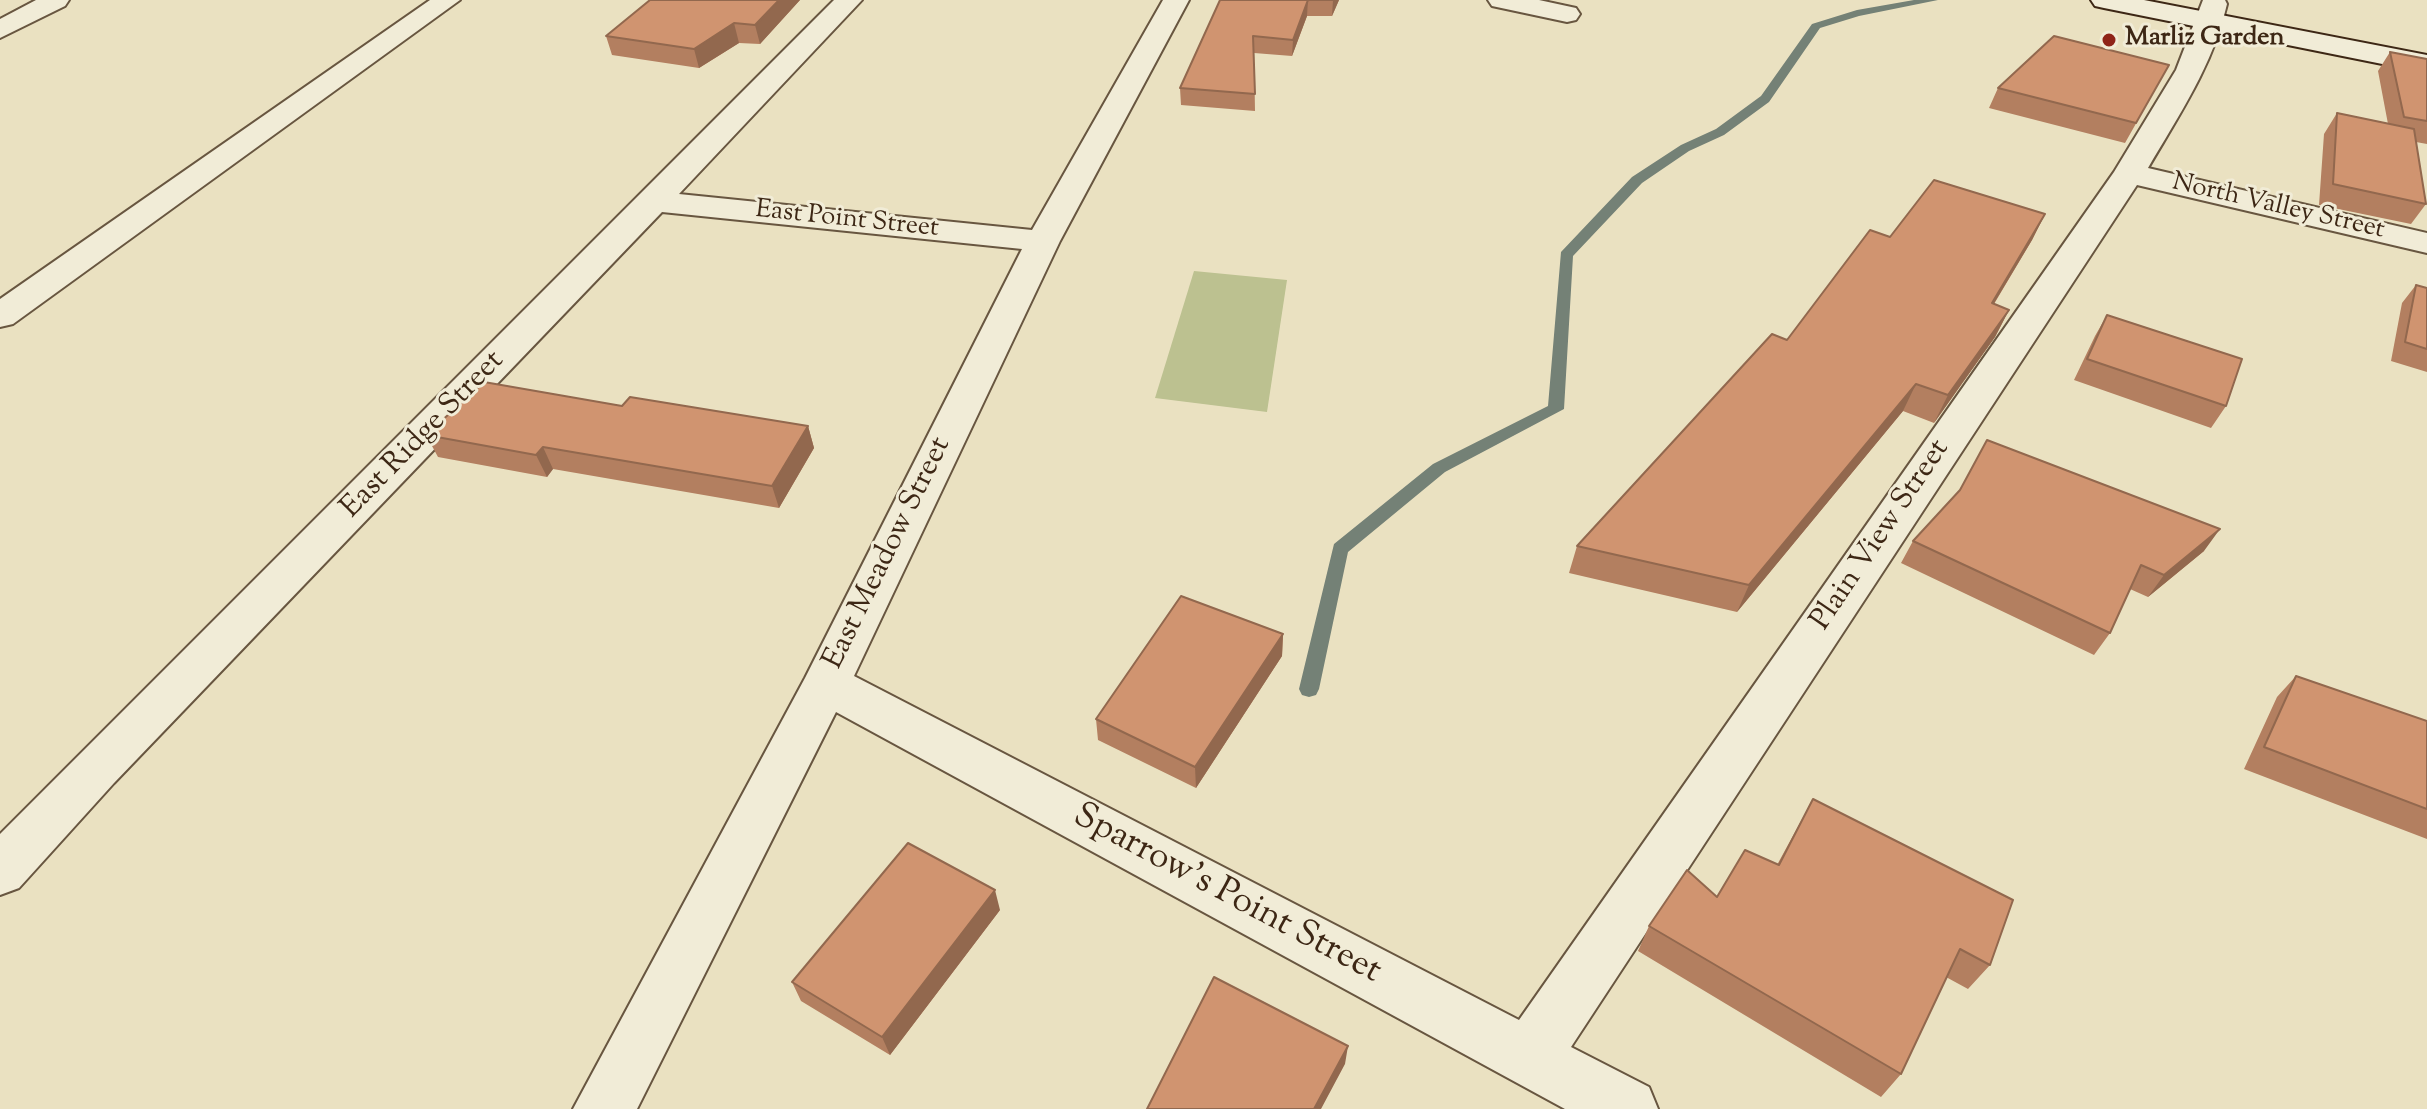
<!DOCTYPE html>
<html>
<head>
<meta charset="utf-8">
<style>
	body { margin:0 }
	canvas { display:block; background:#eae1c1 }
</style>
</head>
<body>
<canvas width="2427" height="1109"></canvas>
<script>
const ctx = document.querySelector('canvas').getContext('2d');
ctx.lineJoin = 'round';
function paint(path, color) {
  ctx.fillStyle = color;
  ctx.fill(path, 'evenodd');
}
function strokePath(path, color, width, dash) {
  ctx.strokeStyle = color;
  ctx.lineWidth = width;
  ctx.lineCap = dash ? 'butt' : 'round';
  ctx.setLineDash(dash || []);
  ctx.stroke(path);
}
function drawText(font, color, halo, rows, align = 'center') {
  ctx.font = font + ' "Sorts Mill Goudy",serif';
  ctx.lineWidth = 6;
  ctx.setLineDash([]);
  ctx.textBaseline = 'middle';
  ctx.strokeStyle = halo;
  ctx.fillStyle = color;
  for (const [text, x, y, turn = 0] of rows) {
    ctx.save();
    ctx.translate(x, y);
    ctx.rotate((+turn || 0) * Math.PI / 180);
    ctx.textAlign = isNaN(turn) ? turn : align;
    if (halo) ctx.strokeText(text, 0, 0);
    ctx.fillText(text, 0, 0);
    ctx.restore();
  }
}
const green = new Path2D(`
	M1194,271L1287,280L1267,412L1155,398Z`);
const stream = new Path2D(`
	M1914,0H1938L1859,16L1820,28L1769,102L1724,135L1689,151L1642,183L1573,256L1564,409L1445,472L1348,552L1319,689L1316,695L1309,697L1302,695L1299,689L1334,544L1433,464L1548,406L1561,252L1632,177L1681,145L1716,129L1761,96L1812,24L1857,10Z`);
const minor = new Path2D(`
	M36,0H69L65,6L0,38V19Z
	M430,0H460L13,324L0,327V299Z
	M834,0H862L679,194L1032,230L1163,0H1189L1060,241L854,676L1519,1020L2114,172L2176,70L2203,0H2225L2227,4C2213,65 2179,115 2148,168L2427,233V253L2137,185L1571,1047L1649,1087L1658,1109H1565L836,712L637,1109H573L805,678L1022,249L662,212L114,783L19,888L0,895V834Z
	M1488,0H1539L1576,8L1580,14L1576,20L1567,22L1492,6Z`);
const secondary = new Path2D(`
	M2091,0H2144L2427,55V73L2104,8L2095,6Z`);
const wall = new Path2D(`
	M650,0H800L760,44L739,43L699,68L612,55L606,36Z
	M1220,0H1339L1332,16H1307L1292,56L1254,53L1255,111L1181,105L1180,88Z
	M2390,52L2427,59V144L2416,142L2426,204L2411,224L2319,205L2324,134L2337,113L2388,124L2378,71Z
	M2169,65L2125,143L1989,108L1998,88Z
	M2045,214L2032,240L1994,304L2009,310L1995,337L1934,423L1903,411L1737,612L1569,573L1577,546L1787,340Z
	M2416,285L2427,288V372L2391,361L2402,303Z
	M2107,315L2226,406L2211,428L2074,380L2095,336Z
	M622,406L808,426L814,448L779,508L553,469L547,477L438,457L426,435Z
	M1913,541L2204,551L2148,597L2130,589L2110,633L2094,655L1901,563Z
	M1283,634L1282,656L1196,788L1098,740L1096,719Z
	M2296,676L2427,721V839L2244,769L2277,697Z
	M1813,799L1990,965L1968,989L1946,977L1901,1074L1881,1097L1638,951L1649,926L1717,897L1777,865Z
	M1000,910L890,1055L801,1001L792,982Z`);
const shadedWall = new Path2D(`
	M779,0H800L760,44L755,25Z
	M1308,0L1307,16L1292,56L1293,40Z
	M1333,0H1339L1332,16Z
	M734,23L739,43L699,68L694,49Z
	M2045,214L2032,240L1978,330L1992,303Z
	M2009,310L1995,337L1934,423L1948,395Z
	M1916,384L1903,411L1737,612L1749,585Z
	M808,426L814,448L779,508L772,486Z
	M543,447L553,469L547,477L536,455Z
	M2220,529L2204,551L2148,597L2164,575Z
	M1283,634L1282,656L1196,788L1195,767Z
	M995,890L1000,910L890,1055L882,1037Z
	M1348,1046L1345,1064L1321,1109H1314Z`);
const building = new Path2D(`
	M650,0H779L755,25L734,23L694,49L606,36Z
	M1220,0H1334H1308L1293,40L1253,36L1255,94L1180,88Z
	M2054,36L2169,65L2136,123L1998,88Z
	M2390,52L2427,59V121L2404,117Z
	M2337,113L2414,129L2426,204L2333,184Z
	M1934,180L2045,214L1992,303L2009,310L1948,395L1916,384L1749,585L1577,546L1772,334L1787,340L1870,230L1890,237Z
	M2416,285L2427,288V349L2405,342Z
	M2107,315L2242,359L2226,406L2087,359Z
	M484,382L622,406L630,397L808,426L772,486L543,447L536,455L426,435Z
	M1987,440L2220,529L2164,575L2141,565L2110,633L1913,541L1960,490Z
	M1181,596L1283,634L1195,767L1096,719Z
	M2296,676L2427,721V809L2264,747Z
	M1813,799L2013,900L1990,965L1960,949L1901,1074L1649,926L1687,870L1717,897L1745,850L1779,865Z
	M908,843L995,890L882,1037L792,982Z
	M1214,977L1348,1046L1314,1109H1147Z`);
const markers = [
	[2109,40,8,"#8f2418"]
];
const farPoinames = [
	["Marliz Garden",2125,40]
];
const farStreetnames = [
	["North Valley Street",2278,208,13],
	["East Point Street",847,221,6]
];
const streetNames = [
	["East Ridge Street",424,436,-46],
	["Plain View Street",1882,536,-56],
	["East Meadow Street",889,554,-64]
];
const nearStreetnames = [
	["Sparrow's Point Street",1226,896,28]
];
paint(green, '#bcc190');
paint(stream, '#748176');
strokePath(minor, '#685640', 4);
strokePath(secondary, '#3d2715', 4);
paint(minor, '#f1ecd7');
paint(secondary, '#f1ecd7');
paint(wall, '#b37f60');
paint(shadedWall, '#92684e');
paint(building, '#d09470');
strokePath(building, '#92684e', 2);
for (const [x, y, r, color] of markers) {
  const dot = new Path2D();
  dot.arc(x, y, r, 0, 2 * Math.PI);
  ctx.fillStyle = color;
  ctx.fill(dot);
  strokePath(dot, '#f1ecd7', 3);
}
drawText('bold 26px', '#3d2715', '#f1ecd7', farPoinames, 'left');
drawText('26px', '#3d2715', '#f1ecd7', farStreetnames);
drawText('30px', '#3d2715', '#f1ecd7', streetNames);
drawText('36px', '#3d2715', '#f1ecd7', nearStreetnames);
</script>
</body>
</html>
